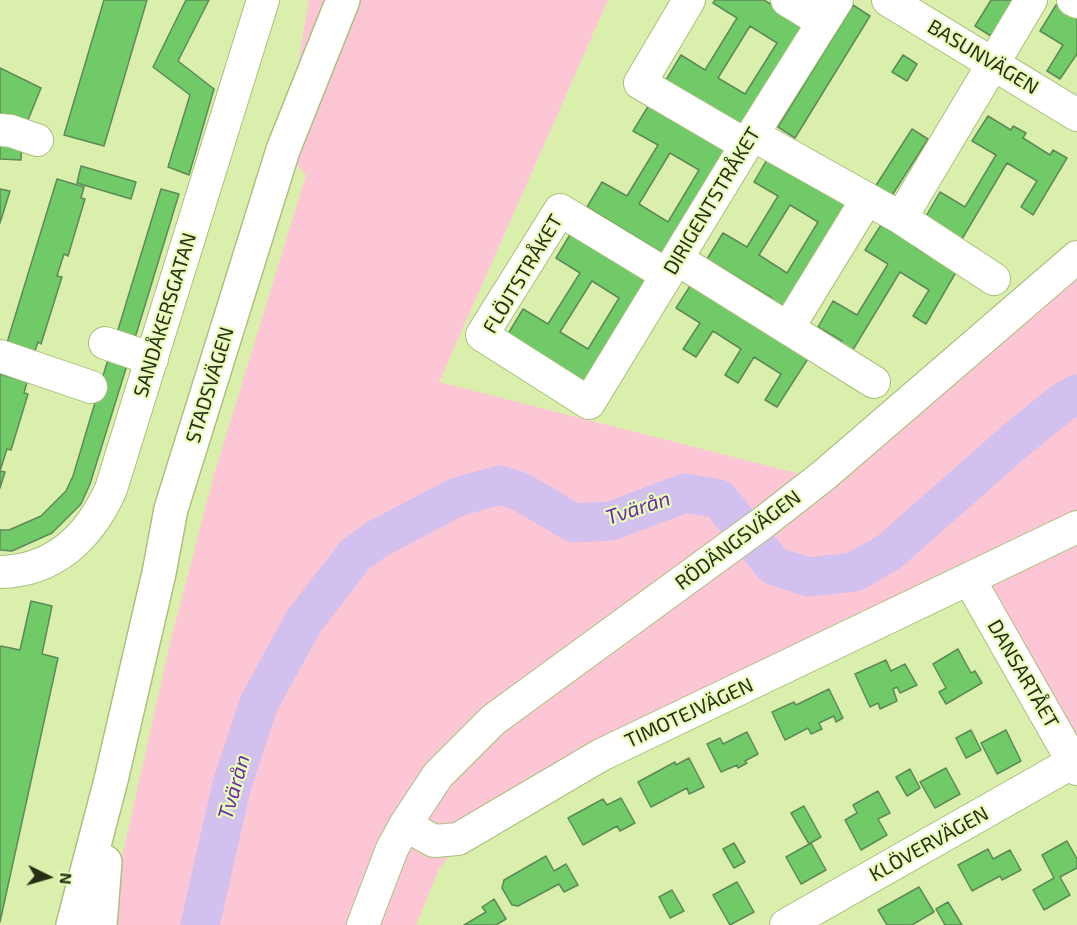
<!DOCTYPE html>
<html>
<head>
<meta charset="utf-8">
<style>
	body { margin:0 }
	#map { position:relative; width:1077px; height:925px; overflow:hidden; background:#dbefad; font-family:"Exo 2",sans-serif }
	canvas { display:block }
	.north { position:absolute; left:18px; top:847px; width:60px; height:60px; -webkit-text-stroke:4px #e8fcba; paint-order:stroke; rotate:95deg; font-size:16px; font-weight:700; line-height:24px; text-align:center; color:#272e14 }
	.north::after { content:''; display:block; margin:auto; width:21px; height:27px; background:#272e14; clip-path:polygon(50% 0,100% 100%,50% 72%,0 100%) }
</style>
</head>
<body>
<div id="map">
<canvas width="1077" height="925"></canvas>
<div class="north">N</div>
</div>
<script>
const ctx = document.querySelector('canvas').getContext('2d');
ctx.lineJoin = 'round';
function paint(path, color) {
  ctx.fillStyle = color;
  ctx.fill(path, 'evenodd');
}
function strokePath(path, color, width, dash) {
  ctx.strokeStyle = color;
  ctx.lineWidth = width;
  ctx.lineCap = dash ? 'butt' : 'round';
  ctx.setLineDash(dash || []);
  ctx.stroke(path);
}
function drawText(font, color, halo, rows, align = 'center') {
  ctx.font = font + ' "Exo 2",sans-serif';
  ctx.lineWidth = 4.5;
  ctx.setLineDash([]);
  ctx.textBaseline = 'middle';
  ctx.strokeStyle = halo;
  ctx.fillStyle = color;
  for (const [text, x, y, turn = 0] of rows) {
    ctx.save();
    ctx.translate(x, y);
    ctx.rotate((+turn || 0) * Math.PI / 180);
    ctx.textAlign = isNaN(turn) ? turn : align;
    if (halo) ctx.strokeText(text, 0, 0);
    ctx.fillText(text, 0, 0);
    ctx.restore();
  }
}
const green = new Path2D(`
	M309,0H608L439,382L836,483L1077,276V754L965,562L582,751L476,819L439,869L416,925H115L122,857L170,643L214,475L306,175L283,150Z`);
const river = new Path2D(`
	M200,925L231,788L259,703L304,621L355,555L377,539L457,497L500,485L521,492L574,523L611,521L685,493L719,499L774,566L809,577L854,572L889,552L1016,440L1063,402L1077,394`);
const building = new Path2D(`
	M104,0H147L104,146L64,135Z
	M186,0H209L178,61L214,89L189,175L168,167L190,95L153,67Z
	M715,0H764L805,25L739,133L666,80L681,55L705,70L737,18L713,3ZM750,26L777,43L745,94L718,78Z
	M991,0H1013L991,36L975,26Z
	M853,5L870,16L795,138L778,127Z
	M1056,5L1077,19V54L1060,79L1047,71L1063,45L1040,31Z
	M903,55L917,64L907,81L892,72Z
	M0,68L41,88L26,125L0,113Z
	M649,105L713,144L716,140L729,148L664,254L587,207L602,182L627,196L658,145L633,131ZM670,153L699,170L668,222L639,204Z
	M988,116L1011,130L1013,126L1026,133L1023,138L1050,155L1053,150L1067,158L1033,215L1021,207L1037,181L1007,163L959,244L925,218L940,192L965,207L996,155L972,141Z
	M912,129L928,139L891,197L875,187Z
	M0,140L22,142L21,160L0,159Z
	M769,156L846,203L780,311L768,304L772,298L707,259L723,233L747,247L778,196L754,182ZM790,205L818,222L787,273L759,255Z
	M81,166L136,182L131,199L77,183Z
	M57,179L84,187L81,198L85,199L68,256L64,254L57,276L62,277L41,344L38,342L34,354L6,346Z
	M0,189L10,191L0,223Z
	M161,189L179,194L135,338L117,333Z
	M881,225L903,238L918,242L915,247L943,264L959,267L926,324L913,316L929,290L900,272L851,353L839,346L842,341L818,327L833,301L857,315L888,264L865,250Z
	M571,233L647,280L581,387L508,334L523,309L548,324L580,273L556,258ZM592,281L619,298L588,349L560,332Z
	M692,283L809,357L777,407L765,400L781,374L754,357L738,383L725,375L741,349L713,331L696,357L683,349L700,323L676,308Z
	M109,356L128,362L90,484L81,504L52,533L12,551L0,550V530H9L41,516L66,491L73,476Z
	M0,374L27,382L24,393L28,394L11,450L7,449L0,471L5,472L0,488Z
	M31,601L52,606L42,654L58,658L0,922V649L1,646L20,650Z
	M958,649L971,673L975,671L982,683L946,704L939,692L946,688L933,664Z
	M886,660L891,671L905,664L917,685L900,693L897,687L893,689L897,701L880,709L878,703L870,707L855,674Z
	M829,689L843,718L836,722L834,716L819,723L822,729L811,734L808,728L785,740L772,712L794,702L796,705Z
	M971,730L981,750L966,758L956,738Z
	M1006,730L1021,761L997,774L981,743Z
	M747,732L758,754L745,761L747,763L738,768L737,765L721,772L707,744L720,738L723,744Z
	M689,758L704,787L689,794L687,788L651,807L638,782L675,762L676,765Z
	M946,768L960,794L935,808L920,782Z
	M910,769L920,788L907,796L896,777Z
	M878,791L890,813L878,819L887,835L861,850L845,820L857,813L853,805Z
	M621,798L635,823L620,831L617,826L583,845L568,818L603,799L607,805Z
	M804,806L821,837L809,844L791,813Z
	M1067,841L1077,859V868L1060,877L1070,895L1044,910L1033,890L1054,878L1042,855Z
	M734,843L745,862L734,868L723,849Z
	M811,843L826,870L801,884L786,857Z
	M988,849L993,859L1010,850L1021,870L1002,880L1000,876L972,891L958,865Z
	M546,856L554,871L566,864L578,885L564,892L559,884L518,906L512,905L502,888L504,880Z
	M737,882L754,912L730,925L713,895Z
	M919,887L934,912L912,925H887L878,910Z
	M672,890L684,911L670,918L659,897Z
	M494,899L506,919L496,925H464L486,912L482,907Z
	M948,902L962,925H945L936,909Z`);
const minor = new Path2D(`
	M689,0L640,83L746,145
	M787,0L823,22
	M888,0L1077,115
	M1073,0L1077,2
	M0,130L11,131L37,140
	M753,135L901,218L994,279
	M901,218L1031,0
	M677,259L874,382
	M667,275L560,210L482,335L589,403L746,145L837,0
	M788,328L867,199
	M105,343L152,359
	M0,356L91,387
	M0,572C55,571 90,536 111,489L263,0
	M969,579L1077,769
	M405,825L434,841L458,839L601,755L1077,527
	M363,925L392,849L405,825L438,775L493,720L764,522L823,476L1077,257
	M786,925L1073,762`);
const major = new Path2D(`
	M73,925L111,780L159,573L171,509L283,150L343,0
	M100,925L105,862`);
const streetNames = [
	["BASUNVÄGEN",983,57,31],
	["DIRIGENTSTRÅKET",712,201,-59],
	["FLÖJTSTRÅKET",523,274,-59],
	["SANDÅKERSGATAN",165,315,-73],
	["STADSVÄGEN",210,385,-73],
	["RÖDÄNGSVÄGEN",738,540,-37],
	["DANSARTÅET",1023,674,60],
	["TIMOTEJVÄGEN",689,713,-25],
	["KLÖVERVÄGEN",929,844,-29]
];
const waterNames = [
	["Tvärån",638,508,-18],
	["Tvärån",234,787,-74]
];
paint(green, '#fcc6d4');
strokePath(river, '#d2c1ef', 39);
paint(building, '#6fca67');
strokePath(building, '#5d8a58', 1.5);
strokePath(minor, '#abbf7e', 34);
strokePath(major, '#abbf7e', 36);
strokePath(minor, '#fff', 32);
strokePath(major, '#fff', 33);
drawText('20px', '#272e14', '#e8fcba', streetNames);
drawText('italic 21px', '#6b29aa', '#e8fcba', waterNames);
</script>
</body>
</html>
